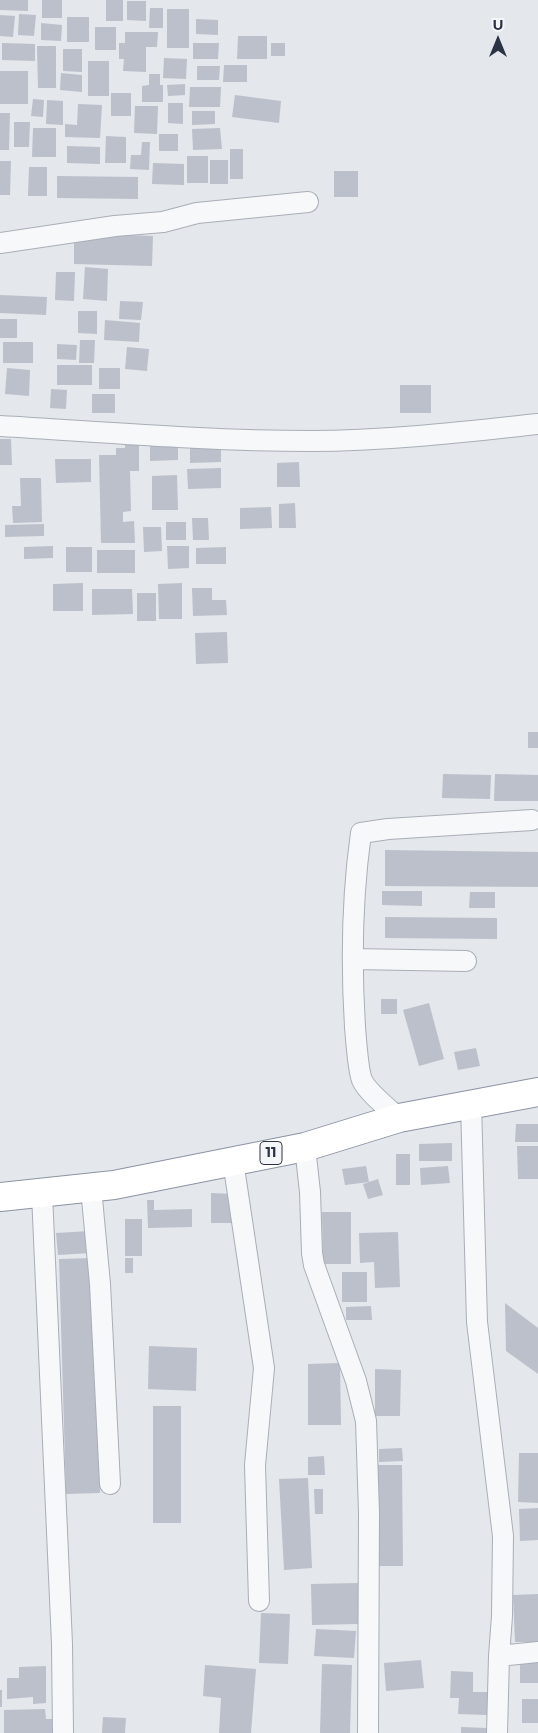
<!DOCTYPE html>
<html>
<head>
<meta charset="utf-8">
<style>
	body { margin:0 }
	#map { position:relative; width:538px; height:1733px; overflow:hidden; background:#e4e7ec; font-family:Montserrat,sans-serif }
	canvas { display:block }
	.north { position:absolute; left:473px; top:15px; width:50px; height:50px; -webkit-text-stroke:4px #f4f6f9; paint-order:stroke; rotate:0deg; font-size:14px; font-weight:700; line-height:20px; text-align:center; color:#2b3445 }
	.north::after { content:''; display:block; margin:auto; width:18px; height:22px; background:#2b3445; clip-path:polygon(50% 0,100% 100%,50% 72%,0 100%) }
</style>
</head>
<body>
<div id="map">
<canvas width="538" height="1733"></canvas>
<div class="north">U</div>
</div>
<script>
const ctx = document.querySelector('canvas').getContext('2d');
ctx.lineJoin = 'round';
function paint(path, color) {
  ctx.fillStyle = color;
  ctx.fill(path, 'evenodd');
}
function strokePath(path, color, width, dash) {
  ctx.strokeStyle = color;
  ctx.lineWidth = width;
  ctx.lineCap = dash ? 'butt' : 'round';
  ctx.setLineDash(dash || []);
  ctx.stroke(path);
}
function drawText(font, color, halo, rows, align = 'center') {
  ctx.font = font + ' Montserrat,sans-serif';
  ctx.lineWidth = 5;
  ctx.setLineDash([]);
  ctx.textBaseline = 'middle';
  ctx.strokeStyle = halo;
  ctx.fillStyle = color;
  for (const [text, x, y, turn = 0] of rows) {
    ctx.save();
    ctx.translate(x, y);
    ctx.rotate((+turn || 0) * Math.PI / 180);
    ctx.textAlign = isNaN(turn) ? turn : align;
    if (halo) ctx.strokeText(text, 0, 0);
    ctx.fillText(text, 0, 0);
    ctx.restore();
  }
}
const building = new Path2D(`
	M0,0H28V11L0,10Z
	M42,0H62V18H42Z
	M106,0H123V21H106Z
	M127,1H146V21L127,20Z
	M150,8H163V28H149Z
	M167,9H189V48H167Z
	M19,14L36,15L34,36L18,35Z
	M0,15L15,16L13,37L0,36Z
	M67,17H89V42H67Z
	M196,19L218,20V35L196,34Z
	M41,23L62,25L61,41L41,40Z
	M95,27H116V50H95Z
	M125,32H158L157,47H146V72L123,71L124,59H119V43H125Z
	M238,36H267V59H237Z
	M2,43L35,44V61L2,60Z
	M193,43H219L218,59H193Z
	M271,43H285V56H271Z
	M37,46H56V88H38Z
	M63,49H82V72L63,71Z
	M164,58L187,59L186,79L163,78Z
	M88,61H109V96H88Z
	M224,65H247V82H223Z
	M197,66H220L219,80H197Z
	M0,71H28V104H0Z
	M61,73L82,75V92L60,90Z
	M149,74H160V85H163V102H142V86L149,85Z
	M185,84V95L168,96L167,85Z
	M190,87H221L220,107H189Z
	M111,93H131V116H111Z
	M235,95L281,101L279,123L232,117Z
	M33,99L44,100L43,117L31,116Z
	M47,100L63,101V125L46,124Z
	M168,103H183V124L168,123Z
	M78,104L102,105L100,138L65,137V124L77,125Z
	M135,106H158L157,134L134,133Z
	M192,111H215V124L192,125Z
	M0,113H10L9,150H0Z
	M14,122H30L29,147H14Z
	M33,128H56V157H32Z
	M220,128L222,149L193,150L192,129Z
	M159,134H178V151H159Z
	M106,136L126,137V163H105Z
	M142,142H150L149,170L130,169L131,155H141Z
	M67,146L100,147V164L67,163Z
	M230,149H243V179H230Z
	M187,156H208V183H187Z
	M210,160H228V184H210Z
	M0,161H11L10,195H0Z
	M153,163L184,164V185L152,184Z
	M29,167H47V196H28Z
	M334,171H358V197H334Z
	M57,176L138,177V199L57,198Z
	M74,233L153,236L152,266L74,264Z
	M85,267L108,269L107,301L83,299Z
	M56,272H75L74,301L55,300Z
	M0,295L47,297L46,315L0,313Z
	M120,301L143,302L141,320L119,319Z
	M78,311H97V334L78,333Z
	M0,319H17V338H0Z
	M105,320L140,323L139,342L104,340Z
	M80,340H95L94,363H79Z
	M3,342H33V363H3Z
	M57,344L77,345L76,360L57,359Z
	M127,347L149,349L147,371L125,369Z
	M57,365H92V385H57Z
	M7,368L30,370L29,396L5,394Z
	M99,368H120V389H99Z
	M400,385H431V413H400Z
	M51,389L67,390L66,409L50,408Z
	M92,394H115V413H92Z
	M0,439H11L12,465H0Z
	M150,441H178V460L150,461Z
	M125,445H139V471H130L131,511L123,512V522L134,521L135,543H101L99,455H116V448H125Z
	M221,445V462L190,463V446Z
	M55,459H91V482L56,483Z
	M299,462L300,487H277V463Z
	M221,468V488L188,489L187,469Z
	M177,475L178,510H152V476Z
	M20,478H41L42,522L13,523L12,506H21Z
	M295,503L296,528H279V504Z
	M271,507L272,528L240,529V508Z
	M192,518H208L209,540H193Z
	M166,522H186V540H166Z
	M44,524V536L5,537V525Z
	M143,527H161L162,551L144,552Z
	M53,546V558L24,559V547Z
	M167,546H189V568L168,569Z
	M66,547H92V572H66Z
	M226,547V564H196V548Z
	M97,550H135V573H97Z
	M83,583V611H53V584Z
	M182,583V619H159L158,584Z
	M192,588H212V600H226L227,615L193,616Z
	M92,589H132L133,614L92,615Z
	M137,593H156V621H137Z
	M227,632L228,663L196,664L195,633Z
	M528,732H538V748H528Z
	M443,774L491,775L490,799L442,798Z
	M495,774L538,775V801H494Z
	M385,850L538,852V887L385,886Z
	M382,891H422V906L382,905Z
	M470,892H495V908H469Z
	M385,917L497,918V939L385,938Z
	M381,999H397V1014H381Z
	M429,1003L444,1059L419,1066L403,1010Z
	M476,1048L480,1066L458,1070L454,1052Z
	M516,1124H538V1142H515Z
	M452,1143V1161H419V1144Z
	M517,1146H538V1179H518Z
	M396,1154H410V1185H396Z
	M366,1166L369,1182L345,1185L342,1169Z
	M448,1166L450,1183L421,1185L420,1168Z
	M378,1179L383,1195L368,1199L363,1184Z
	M211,1193L234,1194V1223H211Z
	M147,1200H154V1210L192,1209V1227L148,1228Z
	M322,1212H351V1264H323Z
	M125,1219H142V1256H125Z
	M90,1231L91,1253L58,1255L56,1233Z
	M398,1232L400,1287L375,1288L374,1262L360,1263L359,1233Z
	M93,1258L100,1493L66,1494L59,1259Z
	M125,1258H133V1273H125Z
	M342,1272H367V1302H342Z
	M505,1303L538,1328V1374L506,1351Z
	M371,1306L372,1320H346V1307Z
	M149,1346L197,1348L196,1391L148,1389Z
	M340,1363L341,1425H308V1364Z
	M375,1369L401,1370L400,1416H375Z
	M153,1406H181V1523H153Z
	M402,1448L403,1461L379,1462V1449Z
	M519,1453H538V1503L518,1502Z
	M324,1456L325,1475H308V1457Z
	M376,1465H402L403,1566H377Z
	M308,1478L312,1568L284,1570L279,1479Z
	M314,1489H323V1514H315Z
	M538,1508V1540L520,1541L519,1509Z
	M358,1583V1624L312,1625L311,1584Z
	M538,1594V1642H515L513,1595Z
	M261,1613L290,1614L288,1664L259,1663Z
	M316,1629L356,1631L354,1658L314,1656Z
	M421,1660L424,1688L386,1691L384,1663Z
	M520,1663H538V1683H520Z
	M322,1664L352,1665L350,1733H320Z
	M205,1665L256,1669L251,1733H219L221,1698L203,1696Z
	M46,1666V1703L33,1704V1697L7,1699V1678H19V1667Z
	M451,1671L473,1672V1692H488L487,1715L458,1714L459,1698H450Z
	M0,1690H2V1707H0Z
	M522,1699H538V1723H522Z
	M45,1709L46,1719H56V1733H4V1710Z
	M103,1717L126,1718L125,1733H102Z
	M461,1727L487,1728L486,1733H461Z`);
const street = new Path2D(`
	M0,243L115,226L163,222L197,213L308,202
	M0,426C103,432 207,441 311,441C386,441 463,432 538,424
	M353,959L466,961
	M471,1104L477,1322L503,1536L502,1616L499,1656L538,1652
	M399,1118C388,1108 368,1093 362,1080C358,1070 356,1039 355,1027C351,963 352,897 361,833L388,829L532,820
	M305,1147L310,1192L312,1253L314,1265L356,1381L366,1421L369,1513L368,1733
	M233,1161L264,1368L255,1465L259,1601
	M91,1188L100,1284L110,1484
	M42,1194L62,1644L63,1733
	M497,1733L499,1656`);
const highway = new Path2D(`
	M0,1197L114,1185L305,1147L399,1118L538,1092`);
const shields = [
	[271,1153,22]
];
const shieldNames = [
	["11",271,1153]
];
paint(building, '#bbc0ca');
strokePath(street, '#a9aeb7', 22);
strokePath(highway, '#8b94a3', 30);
strokePath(street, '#f7f8fa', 20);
strokePath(highway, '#fff', 28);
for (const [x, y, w] of shields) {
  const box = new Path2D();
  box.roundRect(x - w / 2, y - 11.5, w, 23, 4);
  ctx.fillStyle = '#f4f6f9';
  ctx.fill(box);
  strokePath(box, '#2b3445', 1);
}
drawText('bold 14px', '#2b3445', null, shieldNames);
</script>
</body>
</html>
